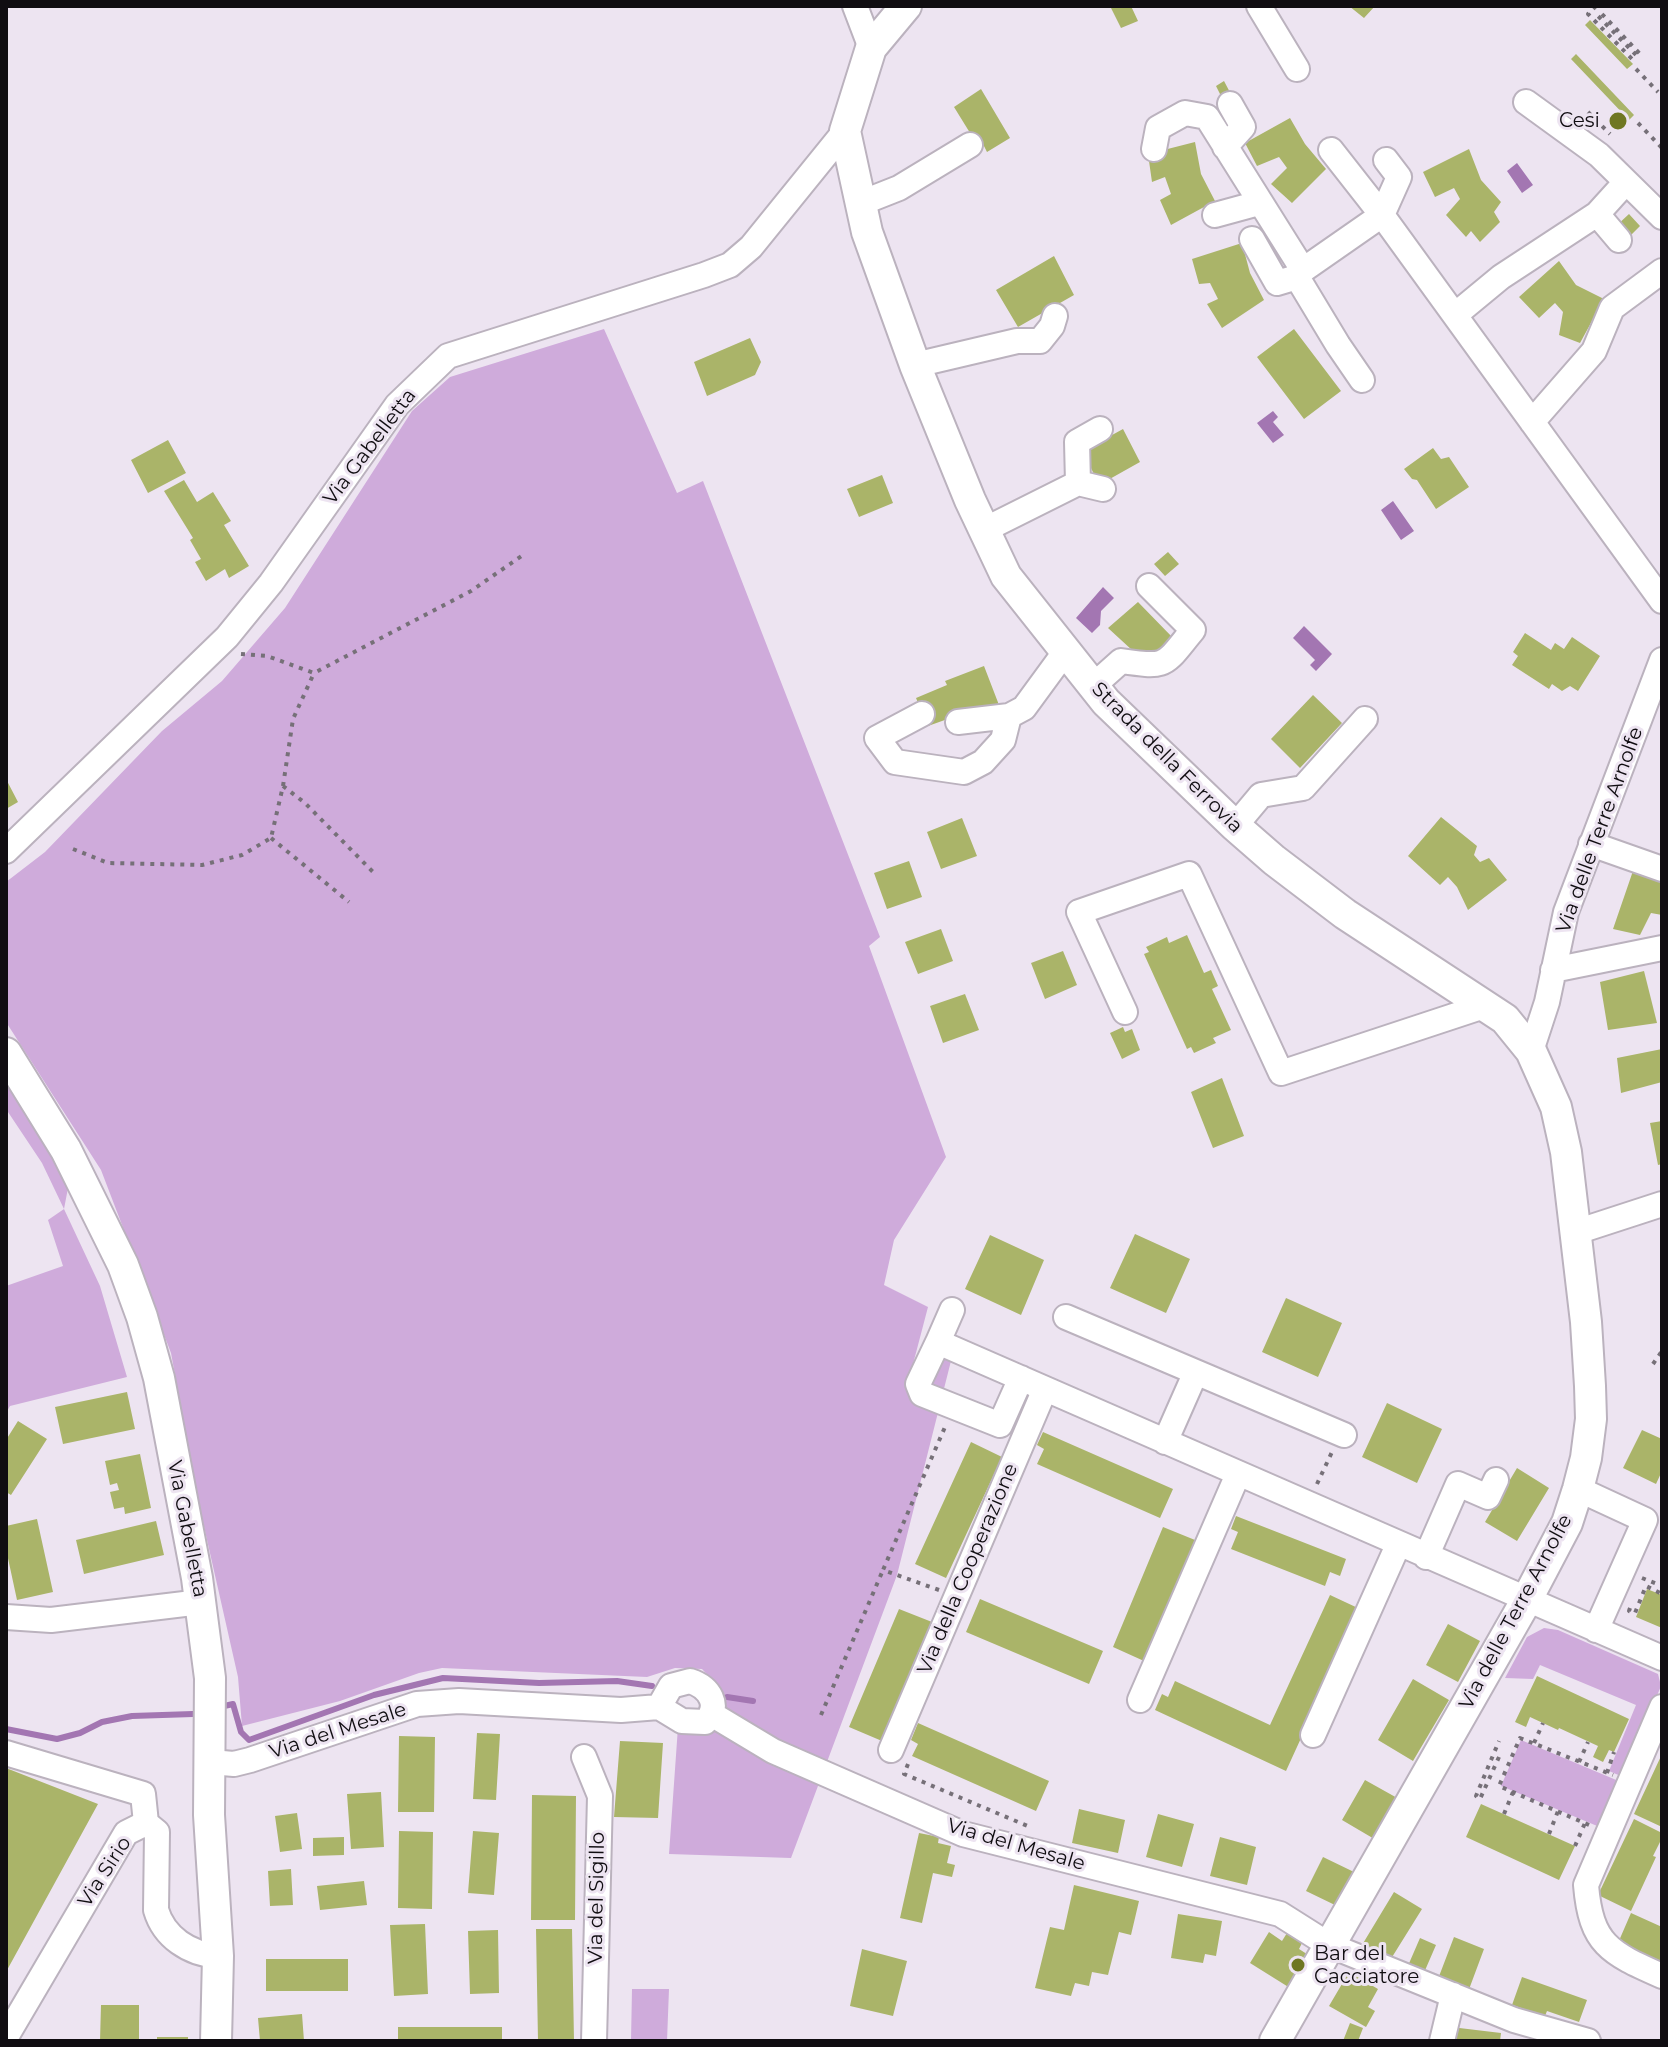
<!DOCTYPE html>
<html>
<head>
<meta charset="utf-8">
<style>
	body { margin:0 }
	#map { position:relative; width:1668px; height:2047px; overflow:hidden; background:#ede4f1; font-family:Montserrat,sans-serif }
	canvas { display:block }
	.frame { position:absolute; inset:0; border:8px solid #100d11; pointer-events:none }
</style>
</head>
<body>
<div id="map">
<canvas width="1668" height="2047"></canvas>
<div class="frame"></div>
</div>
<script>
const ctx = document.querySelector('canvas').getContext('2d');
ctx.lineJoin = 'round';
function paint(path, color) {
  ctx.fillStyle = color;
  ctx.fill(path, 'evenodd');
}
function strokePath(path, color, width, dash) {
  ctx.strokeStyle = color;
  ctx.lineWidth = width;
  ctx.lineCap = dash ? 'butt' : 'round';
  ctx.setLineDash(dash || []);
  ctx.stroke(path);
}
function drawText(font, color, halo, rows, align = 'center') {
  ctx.font = font + ' Montserrat,sans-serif';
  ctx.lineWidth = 6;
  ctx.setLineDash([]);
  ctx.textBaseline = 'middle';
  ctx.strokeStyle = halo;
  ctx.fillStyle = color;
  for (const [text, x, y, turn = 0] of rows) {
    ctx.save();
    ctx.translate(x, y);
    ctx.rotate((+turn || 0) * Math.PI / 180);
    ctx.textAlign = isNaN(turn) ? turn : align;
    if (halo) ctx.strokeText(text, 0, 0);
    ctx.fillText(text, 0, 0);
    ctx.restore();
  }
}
const green = new Path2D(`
	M604,329L677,493L703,481L880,937L869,946L946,1157L894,1240L884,1285L928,1307L907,1387L954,1349L897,1575L791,1858L669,1854L678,1727L725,1712L719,1687L702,1669L675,1668L647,1677L442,1668L419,1673L340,1701L242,1726L238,1677L198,1500L171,1353L101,1170L6,1022V882L45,852L162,731L222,681L285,608L412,411L450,377Z
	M6,1080L57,1165L68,1188L64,1209L100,1286L127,1377L10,1406L6,1413V1286L63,1266L48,1220L64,1209L42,1163L6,1109Z
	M1544,1628L1558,1630L1658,1674L1661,1686L1623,1777L1609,1771L1636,1705L1540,1665L1533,1679L1505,1678L1527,1637Z
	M1521,1740L1621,1782L1602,1828L1501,1786Z
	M632,1989H669L667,2041H631Z`);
const water = new Path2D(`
	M1517,163L1533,185L1522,193L1507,171Z
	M1273,411L1278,417L1273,422L1284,435L1273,443L1257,423Z
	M1393,501L1414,531L1401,540L1381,510Z
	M1103,587L1114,598L1101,611L1100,625L1092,633L1076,618Z
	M1304,626L1332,654L1316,671L1310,665L1315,660L1293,638Z`);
const stream = new Path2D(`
	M727,1697L753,1701
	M220,1707L233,1704L241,1732L249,1740L374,1695L443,1678L539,1683L617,1681L652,1686
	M6,1729L57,1739L80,1733L102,1722L132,1716L193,1714`);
const building = new Path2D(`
	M1110,6H1131L1138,21L1121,28Z
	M1349,6H1375L1364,18Z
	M1590,20L1633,64L1627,69L1585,25Z
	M1576,54L1634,115L1629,120L1571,59Z
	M1224,81L1234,100L1225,104L1216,86Z
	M981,89L1010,138L987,152L980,138L975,141L954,107Z
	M1290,118L1305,144L1326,169L1292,203L1271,184L1287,168L1279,157L1257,166L1245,143Z
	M1195,142L1201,174L1215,201L1171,225L1160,200L1171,194L1165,177L1152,182L1148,154Z
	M1469,149L1481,180L1501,202L1494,212L1500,222L1480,242L1471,231L1466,237L1446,215L1460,199L1454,188L1435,197L1423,172Z
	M1629,214L1640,226L1627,239L1615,227Z
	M1242,243L1250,273L1264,300L1222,328L1207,304L1218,299L1210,283L1199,284L1192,259Z
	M1054,256L1074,295L1018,327L996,290Z
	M1559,261L1576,285L1604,299L1580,343L1559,335L1563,312L1555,303L1539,318L1519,297Z
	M1294,329L1341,391L1304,419L1257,357Z
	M750,338L761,362L755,375L707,396L694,362Z
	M1123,429L1140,462L1099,485L1083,451Z
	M168,440L186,473L148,493L131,460Z
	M1433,448L1441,459L1449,457L1469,487L1436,509L1417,480L1412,479L1404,469Z
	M882,475L893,503L859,517L847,489Z
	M184,480L197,502L213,492L231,521L224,525L249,566L229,578L225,569L206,581L195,562L201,559L190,540L193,538L164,491Z
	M1168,552L1179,564L1165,576L1154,564Z
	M1138,602L1174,639L1145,662L1108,628Z
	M1525,633L1551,650L1555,643L1564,649L1572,637L1600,656L1578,691L1570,686L1562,691L1552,684L1549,689L1512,665L1518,656L1513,652Z
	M984,666L999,705L956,716L928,726L916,698L947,685L945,681Z
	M1313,695L1342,723L1300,768L1271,739Z
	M6,779L18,802L6,809Z
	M1441,817L1477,846L1474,855L1480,862L1489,858L1507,880L1468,910L1457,887L1448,877L1440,885L1408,856Z
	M962,818L977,856L941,869L927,832Z
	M909,861L922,897L887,909L874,873Z
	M1634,868L1662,879V915L1651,913L1640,935L1613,929Z
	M941,929L953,961L918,974L905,942Z
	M1187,935L1204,973L1211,970L1218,986L1212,989L1231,1030L1213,1038L1216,1043L1194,1053L1191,1047L1187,1049L1144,954L1149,952L1146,947L1167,937L1169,943Z
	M1063,951L1077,985L1045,999L1031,963Z
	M1644,971L1657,1023L1608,1030L1600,982Z
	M965,994L979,1030L943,1043L930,1006Z
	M1123,1027L1125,1032L1132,1029L1140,1050L1122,1059L1110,1033Z
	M1662,1049V1082L1621,1093L1617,1058Z
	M1222,1078L1244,1136L1213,1148L1191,1092Z
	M1662,1121V1164L1658,1165L1650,1123Z
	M1135,1234L1190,1259L1166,1313L1110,1288Z
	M990,1235L1044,1260L1021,1315L965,1289Z
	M1286,1298L1342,1323L1318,1377L1262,1352Z
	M127,1392L135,1429L63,1444L55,1407Z
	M1387,1403L1442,1429L1417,1483L1362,1457Z
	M18,1421L47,1439L11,1495L6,1492V1440Z
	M1642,1430L1662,1439V1471L1656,1484L1623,1468Z
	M1043,1432L1173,1489L1160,1518L1037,1464L1044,1449L1037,1445Z
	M971,1442L1002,1457L946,1578L915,1564Z
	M140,1454L151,1508L125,1514L124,1507L114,1509L110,1492L119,1490L117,1483L110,1485L105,1461Z
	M1517,1468L1549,1488L1517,1541L1485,1522Z
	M1236,1516L1346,1559L1340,1576L1330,1572L1325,1586L1231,1549L1238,1532L1231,1529Z
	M37,1519L53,1592L17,1600L6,1549V1526Z
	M156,1521L164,1555L84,1574L76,1540Z
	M1163,1527L1195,1540L1144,1661L1113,1647Z
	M1647,1589L1662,1595V1628L1636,1617Z
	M1330,1595L1360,1609L1286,1771L1155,1710L1162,1694L1168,1697L1175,1681L1270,1725Z
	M980,1599L1103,1651L1089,1684L966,1632Z
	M899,1609L932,1622L882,1741L849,1727Z
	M1448,1624L1480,1641L1458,1682L1426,1665Z
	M1537,1676L1629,1719L1614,1752L1609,1750L1603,1762L1593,1757L1598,1746L1559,1728L1558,1730L1530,1717L1526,1727L1515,1722Z
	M1413,1679L1449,1700L1413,1761L1378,1740Z
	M918,1723L1049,1781L1036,1811L912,1756L918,1744L911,1740Z
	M477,1733L500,1734L496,1800L473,1799Z
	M399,1736L435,1737L434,1812H398Z
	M620,1741L663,1743L658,1818L614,1817Z
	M1662,1754V1827L1634,1814Z
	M6,1768L98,1804L6,1972Z
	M1365,1780L1399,1799L1376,1840L1342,1820Z
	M381,1792L384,1847L351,1849L347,1794Z
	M532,1795L576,1796L575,1920H531Z
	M1481,1804L1575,1846L1559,1880L1466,1837Z
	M1079,1809L1125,1820L1118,1853L1072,1843Z
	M297,1813L302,1849L280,1852L275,1816Z
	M1158,1814L1194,1824L1182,1867L1146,1857Z
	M1634,1819L1662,1833V1838L1653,1856L1656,1857L1631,1911L1598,1895Z
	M399,1831L433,1832L432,1909L398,1908Z
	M473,1831L499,1833L494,1895L468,1893Z
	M919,1833L939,1837L938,1843L951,1846L947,1863L955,1865L952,1877L933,1873L922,1923L900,1918Z
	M344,1837V1855L313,1856V1838Z
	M1220,1837L1256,1847L1247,1885L1210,1876Z
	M1323,1857L1354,1872L1337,1906L1306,1891Z
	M291,1869L293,1905L270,1906L268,1871Z
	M364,1881L367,1905L320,1910L317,1886Z
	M1074,1885L1139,1901L1131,1935L1119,1932L1108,1975L1092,1972L1089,1986L1075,1983L1071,1996L1035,1988L1050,1927L1064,1930Z
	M1394,1892L1422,1909L1389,1962L1362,1945Z
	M1631,1913L1662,1927V1962L1618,1943Z
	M1178,1914L1222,1921L1216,1956L1205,1954L1203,1963L1171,1958Z
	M425,1924L428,1994L394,1996L390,1925Z
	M536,1929H572L574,2041H538Z
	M498,1930L499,1993L470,1994L468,1931Z
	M1269,1932L1282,1941L1287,1933L1302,1943L1299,1949L1310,1956L1290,1988L1250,1963Z
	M1454,1937L1484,1949L1468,1992L1438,1979Z
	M1420,1938L1436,1945L1423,1975L1407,1968Z
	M862,1949L907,1961L893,2016L850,2006Z
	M266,1959H348V1991H266Z
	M1349,1972L1378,1989L1368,2007L1375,2011L1366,2027L1329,2006Z
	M1522,1977L1587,2000L1579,2022L1547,2011L1545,2016L1512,2005Z
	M101,2005H139V2041H100Z
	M302,2014L304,2041H260L258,2018Z
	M1350,2023L1363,2028L1358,2041H1343Z
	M398,2027H502V2041H398Z
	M1451,2027L1501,2033L1500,2041H1450Z
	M157,2037H188V2041H157Z`);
const path = new Path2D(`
	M1596,6L1588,14L1632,59L1636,55L1598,16L1601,13L1641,55
	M1636,69L1658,92
	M1588,112L1610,134
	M1638,123L1662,148
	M241,654L267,656L314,673L471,591L523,555
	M283,786L305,803L375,874
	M271,838L349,902
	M73,849L108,863L202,865L242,855L271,838L283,786L293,719L314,673
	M1662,1237V1248
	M1653,1364L1662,1351
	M1317,1484L1332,1452
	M1642,1578L1662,1586
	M939,1590L883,1570L945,1427
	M1630,1608L1629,1611L1635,1613L1646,1586L1662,1594
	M821,1715L883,1570
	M1534,1743L1543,1723
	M1499,1757L1480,1799L1476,1796L1499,1741
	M1579,1762L1588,1742
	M908,1764L904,1774L1030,1827
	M1607,1773L1614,1752
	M1504,1814L1513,1792
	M1589,1825L1499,1786L1520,1738L1613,1775
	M1549,1834L1558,1811
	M1575,1846L1585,1823`);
const minor = new Path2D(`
	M855,6L871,48
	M1259,6L1297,69
	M1526,102L1599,155L1662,217
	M1225,147L1243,127L1230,104
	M1154,149L1158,128L1185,113L1207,117L1303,270L1382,215L1662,601
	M1331,150L1382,215L1399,177L1386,160
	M861,203L899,188L970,145
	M1597,214L1619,240
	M1215,215L1259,203
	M1252,239L1277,283L1297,277
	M1303,270L1297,277L1338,345L1362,380
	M1455,315L1501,277L1597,214L1626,182
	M915,365L1017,341H1040L1052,326L1055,316
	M1532,422L1594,351L1612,308L1662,271
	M1078,483L1103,489
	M984,530L1078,483L1077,442L1100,429
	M1093,686L1121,661C1169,668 1163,666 1193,630L1149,586
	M922,714L877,738L895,762L964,772L983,762L1003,740L1009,716L1024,708L1065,652
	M958,722L1009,716
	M1235,826L1261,795L1303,788L1365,719
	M1591,844L1662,869
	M6,851L227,637L271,583L397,405L448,356L704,275L730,265L751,247L845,131
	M1553,970L1662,948
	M1125,1012L1079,912L1189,874L1281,1073L1484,1006
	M1531,1051L1547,1002L1566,912L1662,660
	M1576,1232L1662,1204
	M1066,1317L1344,1435
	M938,1342L952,1310
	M1021,1378L1000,1425L922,1394L918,1384L938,1342L1662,1658
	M1165,1442L1195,1374
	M1578,1489L1645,1520L1596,1630
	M1426,1557L1458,1484L1488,1497L1496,1480
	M6,1617L51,1620L201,1602
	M1140,1700L1238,1474
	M1662,1707L1586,1885C1591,1945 1610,1953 1662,1976
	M713,1715L773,1751L963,1834L1280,1914L1329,1945L1514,2020L1588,2041
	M1313,1735L1398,1545
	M891,1750L1045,1389
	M6,1753L143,1794L146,1823
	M584,1757L600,1796L594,2041
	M210,1762L234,1764L250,1760L417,1704L459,1701L621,1710L659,1707L682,1721L705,1722C722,1706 709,1687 690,1681L671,1686L659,1707
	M6,2037L126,1833L146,1823L157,1832L156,1910C164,1937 189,1954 218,1956
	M1442,2041L1453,1995`);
const tertiary = new Path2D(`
	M906,6L871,48L845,131L867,232L915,365L970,500L1006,576L1106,702L1235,826L1274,860L1345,914L1505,1019L1531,1051L1556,1107L1566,1152L1586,1322L1590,1386L1591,1419L1586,1458L1578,1489L1567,1523L1526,1601L1275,2041
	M6,1053L66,1150L123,1265L142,1317L159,1378L197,1578L210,1678L209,1815L218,1956L216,2041`);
const markers = [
	[1618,121,10,"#6f7722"],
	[1298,1965,8,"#6f7722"]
];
const poiNames = [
	["Cesi",1600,121],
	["Bar del",1314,1954,"left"],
	["Cacciatore",1314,1977,"left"]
];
const streetNames = [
	["Via Gabelletta",370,447,-53],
	["Strada della Ferrovia",1167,758,45],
	["Via delle Terre Arnolfe",1600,830,-70],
	["Via Gabelletta",187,1529,79],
	["Via della Cooperazione",968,1569,-67],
	["Via delle Terre Arnolfe",1516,1612,-62],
	["Via del Mesale",338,1731,-18],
	["Via del Mesale",1016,1845,16],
	["Via Sirio",105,1872,-57],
	["Via del Sigillo",597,1898,-89]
];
paint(green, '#cfabdb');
paint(water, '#a376b2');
strokePath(stream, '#a376b2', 6);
paint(building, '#aab469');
strokePath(minor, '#bbb2be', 28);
strokePath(tertiary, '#bbb2be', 34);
strokePath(path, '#767078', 4, [4, 6]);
strokePath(minor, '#fff', 24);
strokePath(tertiary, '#fff', 30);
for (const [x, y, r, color] of markers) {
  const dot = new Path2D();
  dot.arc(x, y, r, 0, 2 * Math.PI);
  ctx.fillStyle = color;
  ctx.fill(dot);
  strokePath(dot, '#ede4f1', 3);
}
drawText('20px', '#100d11', '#ede4f1', poiNames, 'right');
drawText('20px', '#100d11', '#ede4f1', streetNames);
</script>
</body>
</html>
